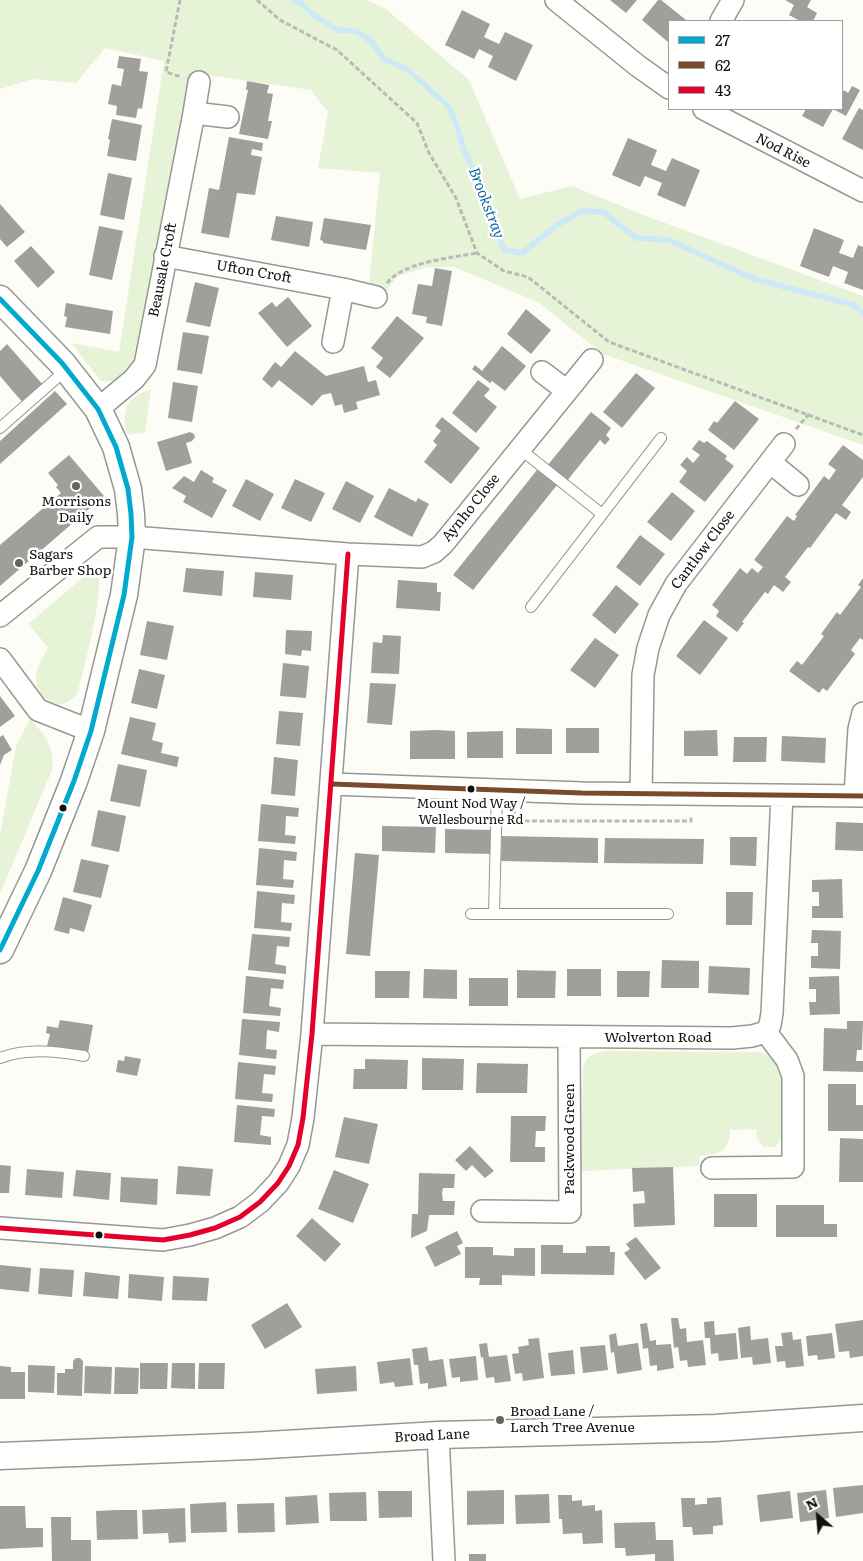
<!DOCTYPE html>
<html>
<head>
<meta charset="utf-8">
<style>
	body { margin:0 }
	#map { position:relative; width:863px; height:1561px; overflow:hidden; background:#fdfcf7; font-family:Literata,serif }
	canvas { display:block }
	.legend { position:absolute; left:668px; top:20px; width:175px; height:90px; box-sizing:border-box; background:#fff; border:1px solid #a0a0a0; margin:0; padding:6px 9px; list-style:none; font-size:15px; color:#111 }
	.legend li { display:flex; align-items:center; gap:10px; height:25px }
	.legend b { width:25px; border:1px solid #a0a0a0 }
	.north { position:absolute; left:793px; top:1491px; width:50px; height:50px; -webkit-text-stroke:4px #fff; paint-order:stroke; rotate:333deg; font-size:14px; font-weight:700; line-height:20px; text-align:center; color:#111 }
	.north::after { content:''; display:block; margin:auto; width:18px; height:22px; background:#111; clip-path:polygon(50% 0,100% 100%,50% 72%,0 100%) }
</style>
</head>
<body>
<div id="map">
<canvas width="863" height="1561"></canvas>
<ul class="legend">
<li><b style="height:6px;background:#00a9ce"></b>27</li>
<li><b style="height:6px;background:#7a4b2a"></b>62</li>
<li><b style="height:6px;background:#e4002b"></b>43</li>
</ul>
<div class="north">N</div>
</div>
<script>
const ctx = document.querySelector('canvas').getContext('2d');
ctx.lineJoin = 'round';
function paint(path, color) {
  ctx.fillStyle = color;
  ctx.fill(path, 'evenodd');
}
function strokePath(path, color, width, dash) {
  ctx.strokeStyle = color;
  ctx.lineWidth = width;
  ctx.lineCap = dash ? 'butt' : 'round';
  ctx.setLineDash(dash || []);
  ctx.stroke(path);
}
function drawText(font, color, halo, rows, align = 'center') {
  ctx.font = font + ' Literata,serif';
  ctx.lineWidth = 5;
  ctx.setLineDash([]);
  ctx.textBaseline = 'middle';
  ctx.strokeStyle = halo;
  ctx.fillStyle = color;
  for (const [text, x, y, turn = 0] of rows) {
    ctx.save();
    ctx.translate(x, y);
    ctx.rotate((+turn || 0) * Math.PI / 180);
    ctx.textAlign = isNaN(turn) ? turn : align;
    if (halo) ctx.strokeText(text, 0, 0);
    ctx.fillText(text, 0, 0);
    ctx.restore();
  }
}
const green = new Path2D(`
	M0,0H367L386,9L469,80L520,199L572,186L649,217L863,296V445L603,354L538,302L454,267H428L398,276L388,288L387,294L369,284L380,173L318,168L328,112L311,90L194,73L142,356C132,371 121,384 101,381L71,343L119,352L164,61L105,48L76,83L32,79L0,89Z
	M151,389L145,433L127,434C121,409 127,397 151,389Z
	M93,569L97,570C106,590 83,669 78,693C74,697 68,703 62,704C49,706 37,692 36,680C35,669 44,656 48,647L28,624Z
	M30,719C46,737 55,745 52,770L0,894V835L16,746Z
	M605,1051L759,1052C767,1054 774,1058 778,1065C785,1077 781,1122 781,1139L775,1147H764L757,1139L756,1129L730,1130C729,1153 720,1154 699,1156V1166L581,1171L583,1068C585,1056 594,1053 605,1051Z`);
const stream = new Path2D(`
	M293,0L300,2L315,16L338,30L356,31L372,42L384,59L407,69L449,107L457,126L464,150L479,182L504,250L522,253L557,225L582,211L603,212L636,238L669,240L754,279L854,305L863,313`);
const building = new Path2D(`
	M610,0H637L626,13Z
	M658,0H661L686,20L669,21L668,42L642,20Z
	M785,0H811L807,7L817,13L813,21H800L789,15L794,5Z
	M462,10L490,24L484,37L499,44L505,32L533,45L516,81L488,67L493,56L479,49L474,59L445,45Z
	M119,56L141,59L139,71L148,72L142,109L138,108L136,118L116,115L117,106L108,104L112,84L121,86L124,69L117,68Z
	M247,81L269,85L267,93L273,94L268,121H272L268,139L239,134L248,90H246Z
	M852,86L860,90L846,116L833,109L823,127L802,116L806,109H842V94L844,90L848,93Z
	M859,108L863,110V150L842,139Z
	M112,119L142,125L136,161L107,156L110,140L108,139Z
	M229,137L263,143L262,151L252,149L251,155L262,157L255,195L237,193L229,238L201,233L209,188L219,190Z
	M628,138L657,150L651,165L666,171L672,158L700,170L685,207L657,195L662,183L645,176L640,187L612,175Z
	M108,173L132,178L124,220L100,215Z
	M0,204L25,232L7,247L0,239Z
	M276,216L313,222L309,247L271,240Z
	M324,218L371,225L366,250L323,243V241L320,240Z
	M99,226L123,231L112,280L89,275Z
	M814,228L844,240L839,253L853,258L858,245L863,247V290L844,283L848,272L833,266L829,277L800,266Z
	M31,246L55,272L38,288L14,261Z
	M435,268L452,271L442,326L426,323L427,317L412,314L418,284L432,286Z
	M195,282L219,288L210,327L186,322Z
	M288,297L312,326L287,347L258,313L272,302L276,307Z
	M66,303L113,311L110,334L65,327L67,317L64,316Z
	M526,309L551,330L531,354L507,334Z
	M397,316L424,338L390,378L376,367L383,358L371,348Z
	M183,332L209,336L202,374L177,370Z
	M7,344L44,386L24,404L0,376V351Z
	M502,346L526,366L505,391L492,381L490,383L472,369L475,365L482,371Z
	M295,351L326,376L364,366L368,382L376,380L380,395L356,402L358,409L344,413L342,404L335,406L331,393L322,395L312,406L279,380L272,388L262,379L275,362L281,367Z
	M636,373L655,388L622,428L603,412Z
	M478,380L490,389L484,396L497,407L476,433L452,413Z
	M173,382L198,386L192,422L168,418Z
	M55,391L67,404L0,464V441Z
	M735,401L759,419L734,450L708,430L714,421L717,423Z
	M591,412L611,428L606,435L610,439L605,445L600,440L566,482L547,466Z
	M442,417L480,448L451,484L424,462L437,445L433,441L441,431L435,426Z
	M190,432L194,434L195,437L192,441L186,443L192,463L166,471L157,442Z
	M699,440L704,443L707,441L727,456L725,459L734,466L705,502L679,482L687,471L680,465L687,457L693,463L700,455L692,449Z
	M843,445L863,460V477L842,505L851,512L846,520L836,513L810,548L808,547L785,577L791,582L783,592L774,585L768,594L765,592L742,622L744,623L737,632L716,616L719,611L712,605L740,568L747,574L752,568L758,573L763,567L754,560L787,516L794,521L797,516L795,515L824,476L829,480L836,470L828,464Z
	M69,455L104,496L0,586V545L61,493L56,487L58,485L48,473Z
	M201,470L214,478L212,482L227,490L212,518L183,502L186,496L172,488L184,476L194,482Z
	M537,470L557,485L473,590L453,575Z
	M246,479L274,494L260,521L232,506Z
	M295,479L325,493L311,522L281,508Z
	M346,481L374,496L360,523L332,509Z
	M389,488L416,502L418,498L429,504L412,537L374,517Z
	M672,492L695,511L671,541L647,522Z
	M640,535L665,554L640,586L616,567Z
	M186,568L224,571L222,596L183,592Z
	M255,572L293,575L291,600L253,597Z
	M863,578V640L860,638L851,650L855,654L827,691L823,688L819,693L789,671L797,661L802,665L824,636L821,634L837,612L840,615L861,587L858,585Z
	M398,580L437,583V592H441L440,611L396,608Z
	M616,585L639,604L615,634L592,615Z
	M704,620L728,638L700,675L676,656Z
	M147,621L174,626L167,660L140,655Z
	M286,630L312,631L311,651L302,650L301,656L285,654Z
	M383,635L401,636L399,674L371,673L373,642L382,643Z
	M595,638L619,655L595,688L570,670Z
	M283,663L309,666L306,698L280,696Z
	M139,669L165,675L157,709L131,703Z
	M370,683L396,684L392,725L367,723Z
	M0,696L15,716L0,727Z
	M279,711L303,713L300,746L276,744Z
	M130,717L156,723L152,740L163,743L161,753L179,757L177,767L121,754Z
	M516,728L552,729V754H516Z
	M566,728H599V753H566Z
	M436,730L455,731V759H410V731Z
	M717,730L718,756H684V731Z
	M503,731V758H467V732Z
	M3,735L12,750L4,755L0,765V737Z
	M782,736L826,738L825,763L781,761Z
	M734,737H767L766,762H733Z
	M274,757L298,760L295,796L271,794Z
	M118,764L147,770L140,807L110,801Z
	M261,804L299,808L298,817L286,816L285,835L296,836L295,844L258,841Z
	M98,810L126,816L119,852L91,846Z
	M836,822L863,823V851L835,850Z
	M382,826L436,827L435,853L382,851Z
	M445,829L492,830V854L445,853Z
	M502,836L598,838V863L501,861Z
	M730,837H757L756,866L730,865Z
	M605,838L704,839L703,864L604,863Z
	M259,848L297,852L296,861L284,860L283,879L294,880L293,888L256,885Z
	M355,853L379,855L370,956L346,954Z
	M81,859L109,865L101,898L73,892Z
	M842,879L843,918H812V906H819V892H812V880Z
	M257,891L295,895L294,904L282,903L281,922L292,923L291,931L254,928Z
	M726,892H753L752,925H726Z
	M63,897L92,905L84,932L70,928L69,934L54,930Z
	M812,930L841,931L840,969L811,968V956H818V943H811Z
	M252,934L290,937L289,947L277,946L275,964L286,966V974L248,970Z
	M662,960L699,961V988H661Z
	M709,966L750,968L749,995L708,993Z
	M424,969L457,970V999L423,998Z
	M567,969H601V996H567Z
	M517,970L556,971L555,998H517Z
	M375,971H410L409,998H375Z
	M617,971H650L649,997H617Z
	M246,976L284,980L283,989L271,988L269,1006L281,1008L280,1016L243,1013Z
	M839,976L840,1014L810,1015L809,1002H816V989H809V977Z
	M469,978H508V1006H469Z
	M242,1019L280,1022L279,1032L267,1030L266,1049L277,1050L276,1059L239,1055Z
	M60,1020L93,1025L88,1053L47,1046L50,1034L46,1033L47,1026L58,1028Z
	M847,1021H863L862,1050H857L856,1061H863V1072L823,1071L824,1028L847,1029Z
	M125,1056L141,1059L137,1076L116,1072L118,1060L124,1061Z
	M422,1058L464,1059L463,1090H422Z
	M365,1059L408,1060L407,1089H353L354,1069H365Z
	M238,1062L276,1066L275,1075L264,1074L262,1093L273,1094L272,1102L235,1099Z
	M477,1063L528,1064L527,1093H476Z
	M828,1084H856V1105H863V1131H828Z
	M237,1105L275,1109L274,1117L262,1116L260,1135L271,1137V1145L234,1142Z
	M511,1116H546L545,1131H536L535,1147H545V1162H510Z
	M344,1117L378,1124L369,1164L335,1157Z
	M840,1138L863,1139V1182H839Z
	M470,1146L494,1171L485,1178L472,1165L466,1171L455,1160Z
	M0,1165L11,1166L9,1193H0Z
	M178,1166L213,1169L210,1196L176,1194Z
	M673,1167L675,1225L634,1227L633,1204L645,1203L644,1191L633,1192L632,1168Z
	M27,1169L64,1172L62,1198L25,1195Z
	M76,1170L111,1173L109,1200L73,1196Z
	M334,1170L369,1184L353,1223L318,1209Z
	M419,1173L455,1174L454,1188H443L442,1193L443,1201H455L454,1215H429L427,1231L411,1238L412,1214H418Z
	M121,1177L158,1179L157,1205L120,1202Z
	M714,1194H757V1227H714Z
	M776,1205H824V1224H837V1237H776Z
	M312,1218L341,1244L325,1262L296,1236Z
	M457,1231L463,1243L457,1246L461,1254L435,1267L425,1247Z
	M636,1237L661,1268L645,1280L624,1253L630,1249L626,1244Z
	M541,1245H563V1253H586V1246H610V1252H615L614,1275L541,1274Z
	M465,1247H493V1255L514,1256V1248H535V1276L502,1275V1285H479L480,1278H465Z
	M0,1265L31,1268L29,1292L0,1289Z
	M40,1268L74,1270L72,1297L38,1294Z
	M85,1272L120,1276L118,1299L83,1296Z
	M129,1274L164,1277L162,1301L128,1298Z
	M173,1276L209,1278L207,1301L172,1300Z
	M287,1303L302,1327L265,1349L251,1325Z
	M671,1318H678L680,1329L686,1328L687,1342L703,1340L706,1365L688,1367L687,1360L680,1361L678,1347L674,1348Z
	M863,1320V1356L850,1358L849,1351L839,1352L835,1324Z
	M714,1321L715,1335L736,1333L738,1359L719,1361L718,1353L711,1354L710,1338H705L704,1322Z
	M647,1323L650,1341L656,1340V1345L671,1344L674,1368L657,1371V1365L650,1366L648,1348L643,1349L640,1324Z
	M750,1326L751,1340L768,1338L771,1363L753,1365L752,1357L741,1358L738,1328Z
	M792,1332L793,1340L801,1339L804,1366L786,1368L785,1361L777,1362L775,1346H783L781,1333Z
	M616,1333L618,1346L638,1343L642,1370L617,1374L614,1352L611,1353L609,1335Z
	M832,1333L835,1358L818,1360L817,1355L808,1356L806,1336Z
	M539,1338L544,1378L523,1381L522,1373L515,1374L512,1354L519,1353L518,1347L529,1345L528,1339Z
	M487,1343L489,1357L507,1355L511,1381L495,1383L494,1377L486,1378L483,1357L481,1358L479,1344Z
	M605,1345L608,1370L583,1373L580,1347Z
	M427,1347L429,1361L443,1359L447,1386L428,1389V1383L420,1384L418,1365H414L412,1349Z
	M573,1350L575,1374L551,1376L548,1353Z
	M476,1356L478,1380L460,1382V1377L452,1378L449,1359Z
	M76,1358H80L83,1361L82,1396L57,1395V1373H65V1369H73V1361Z
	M410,1358L413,1385L395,1387L394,1382L380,1384L377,1362Z
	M140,1363H168L167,1389H140Z
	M172,1363H195V1389L171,1388Z
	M199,1363H225L224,1389H198Z
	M28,1365L55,1366L54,1393L28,1392Z
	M0,1366L11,1367V1372H25V1399H0Z
	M85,1366L112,1367L111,1394L84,1393Z
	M356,1366L357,1391L317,1394L315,1369Z
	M115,1367L139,1368L138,1394H114Z
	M863,1485V1513L836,1517L833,1488Z
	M504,1490V1524L467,1525V1491Z
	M826,1490L829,1518L800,1522L797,1493Z
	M378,1491H412V1517L379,1518Z
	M790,1491L793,1518L760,1522L757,1495Z
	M366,1492L367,1521H330L329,1493Z
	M549,1494L550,1523L516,1524L515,1495Z
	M317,1495L319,1523L286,1525L285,1497Z
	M558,1495H572V1501L582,1500V1506L595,1505V1511L602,1510L603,1543L583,1544L582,1533L563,1534L562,1519H559Z
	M721,1497L723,1525L713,1526V1534L693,1535L692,1527H683L681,1498H695V1505L702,1504H707V1498Z
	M226,1502L227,1532L191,1533L190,1504Z
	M274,1503L275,1532L238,1533L237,1504Z
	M0,1506H25L26,1528H43V1547L0,1549Z
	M185,1508L186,1542L169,1543L168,1533L143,1534L142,1510Z
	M116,1510H137L138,1539L97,1540L96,1511Z
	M51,1517H71V1540H91V1561H52Z
	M655,1522L656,1540H673L674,1561H655V1554L626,1556L625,1548H615L614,1523Z
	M469,1554H486V1561H469Z`);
const path = new Path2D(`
	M180,0L166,72L181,77
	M257,0L280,20L337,50L417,123L429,153L456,198L477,253L504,271L528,277L609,342L863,435
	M387,283C403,262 451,258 477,253
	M796,429L809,414
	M514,809V821H691V815`);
const service = new Path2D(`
	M0,428L67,369
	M520,449L602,514
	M531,607L661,438
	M471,914H668
	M494,914L497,790
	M0,1058C28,1048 55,1051 84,1056`);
const minor = new Path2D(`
	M556,0L638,66L669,88
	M721,21L733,0
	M704,109L863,191
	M194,113L199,82
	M165,256L343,289L376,297
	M333,342L343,289
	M567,391L592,360
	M98,409L134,379L145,365L194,113L228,117
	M770,462L798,485
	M0,616L98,537H132L348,554L422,557L434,552L443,544L567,391L542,372
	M0,659L38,710L91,731
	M331,784L582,793L863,796
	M641,794L643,675L648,648L659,615L676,584L784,444
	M855,796L859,729L863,713
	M312,1034L732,1038L752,1036L766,1032L770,1025L772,1013L782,795
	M712,1168L793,1167V1076L787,1060L766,1032
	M482,1211L570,1212L569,1038
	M0,1228L163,1240L190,1235L215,1228L240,1217L260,1202L278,1183L289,1166L298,1145L303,1118L312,1034L348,554
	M438,1435L444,1561`);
const tertiary = new Path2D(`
	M0,299L62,363L98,409L116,447L128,489L131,514L132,537L124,595L91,731L74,781L38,871L0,950
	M0,1456L250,1446L438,1435L715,1428L863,1418`);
const bus1 = new Path2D(`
	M0,299L62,363L98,409L116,447L128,489L131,514L132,537L124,595L91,731L74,781L38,871L0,950`);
const bus2 = new Path2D(`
	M331,784L582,793L863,796`);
const bus3 = new Path2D(`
	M0,1228L163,1240L190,1235L215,1228L240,1217L260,1202L278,1183L289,1166L298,1145L303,1118L312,1034L348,554`);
const markers = [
	[76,486,5,"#646362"],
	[19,563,5,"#646362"],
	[471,789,4.5,"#111"],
	[63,808,4.5,"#111"],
	[99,1235,4.5,"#111"],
	[500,1420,5,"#646362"]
];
const busNames = [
	["Mount Nod Way /",471,804],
	["Wellesbourne Rd",471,820]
];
const streetNames = [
	["Nod Rise",783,151,27],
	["Beausale Croft",163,270,-79],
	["Ufton Croft",254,272,10],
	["Aynho Close",471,508,-51],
	["Cantlow Close",703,550,-53],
	["Wolverton Road",658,1038],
	["Packwood Green",570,1139,-90],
	["Broad Lane",432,1436,-3]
];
const poiNames = [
	["Morrisons",76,502,"center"],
	["Daily",76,518,"center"],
	["Sagars",29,555],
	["Barber Shop",29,571],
	["Broad Lane /",510,1412],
	["Larch Tree Avenue",510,1428]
];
const waterNames = [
	["Brookstray",486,203,69]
];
paint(green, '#e7f3d7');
strokePath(stream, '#cde8f7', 5.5);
paint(building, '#a19f9c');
strokePath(service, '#979795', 12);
strokePath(minor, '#979795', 24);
strokePath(tertiary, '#979795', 29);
strokePath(path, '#b9b9b8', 3, [5, 2.5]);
strokePath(service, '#fffffe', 10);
strokePath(minor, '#fffffe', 21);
strokePath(tertiary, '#fffffe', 26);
strokePath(bus1, '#00a9ce', 5);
strokePath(bus2, '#7a4b2a', 5);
strokePath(bus3, '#e4002b', 5);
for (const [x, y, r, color] of markers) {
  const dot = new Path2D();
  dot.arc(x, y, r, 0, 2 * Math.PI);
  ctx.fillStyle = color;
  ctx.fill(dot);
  strokePath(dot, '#fff', 2);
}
drawText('13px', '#111', '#fff', busNames);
drawText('14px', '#111', '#fff', streetNames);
drawText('14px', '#111', '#fff', poiNames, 'left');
drawText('italic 15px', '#1768a6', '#fff', waterNames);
</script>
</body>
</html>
